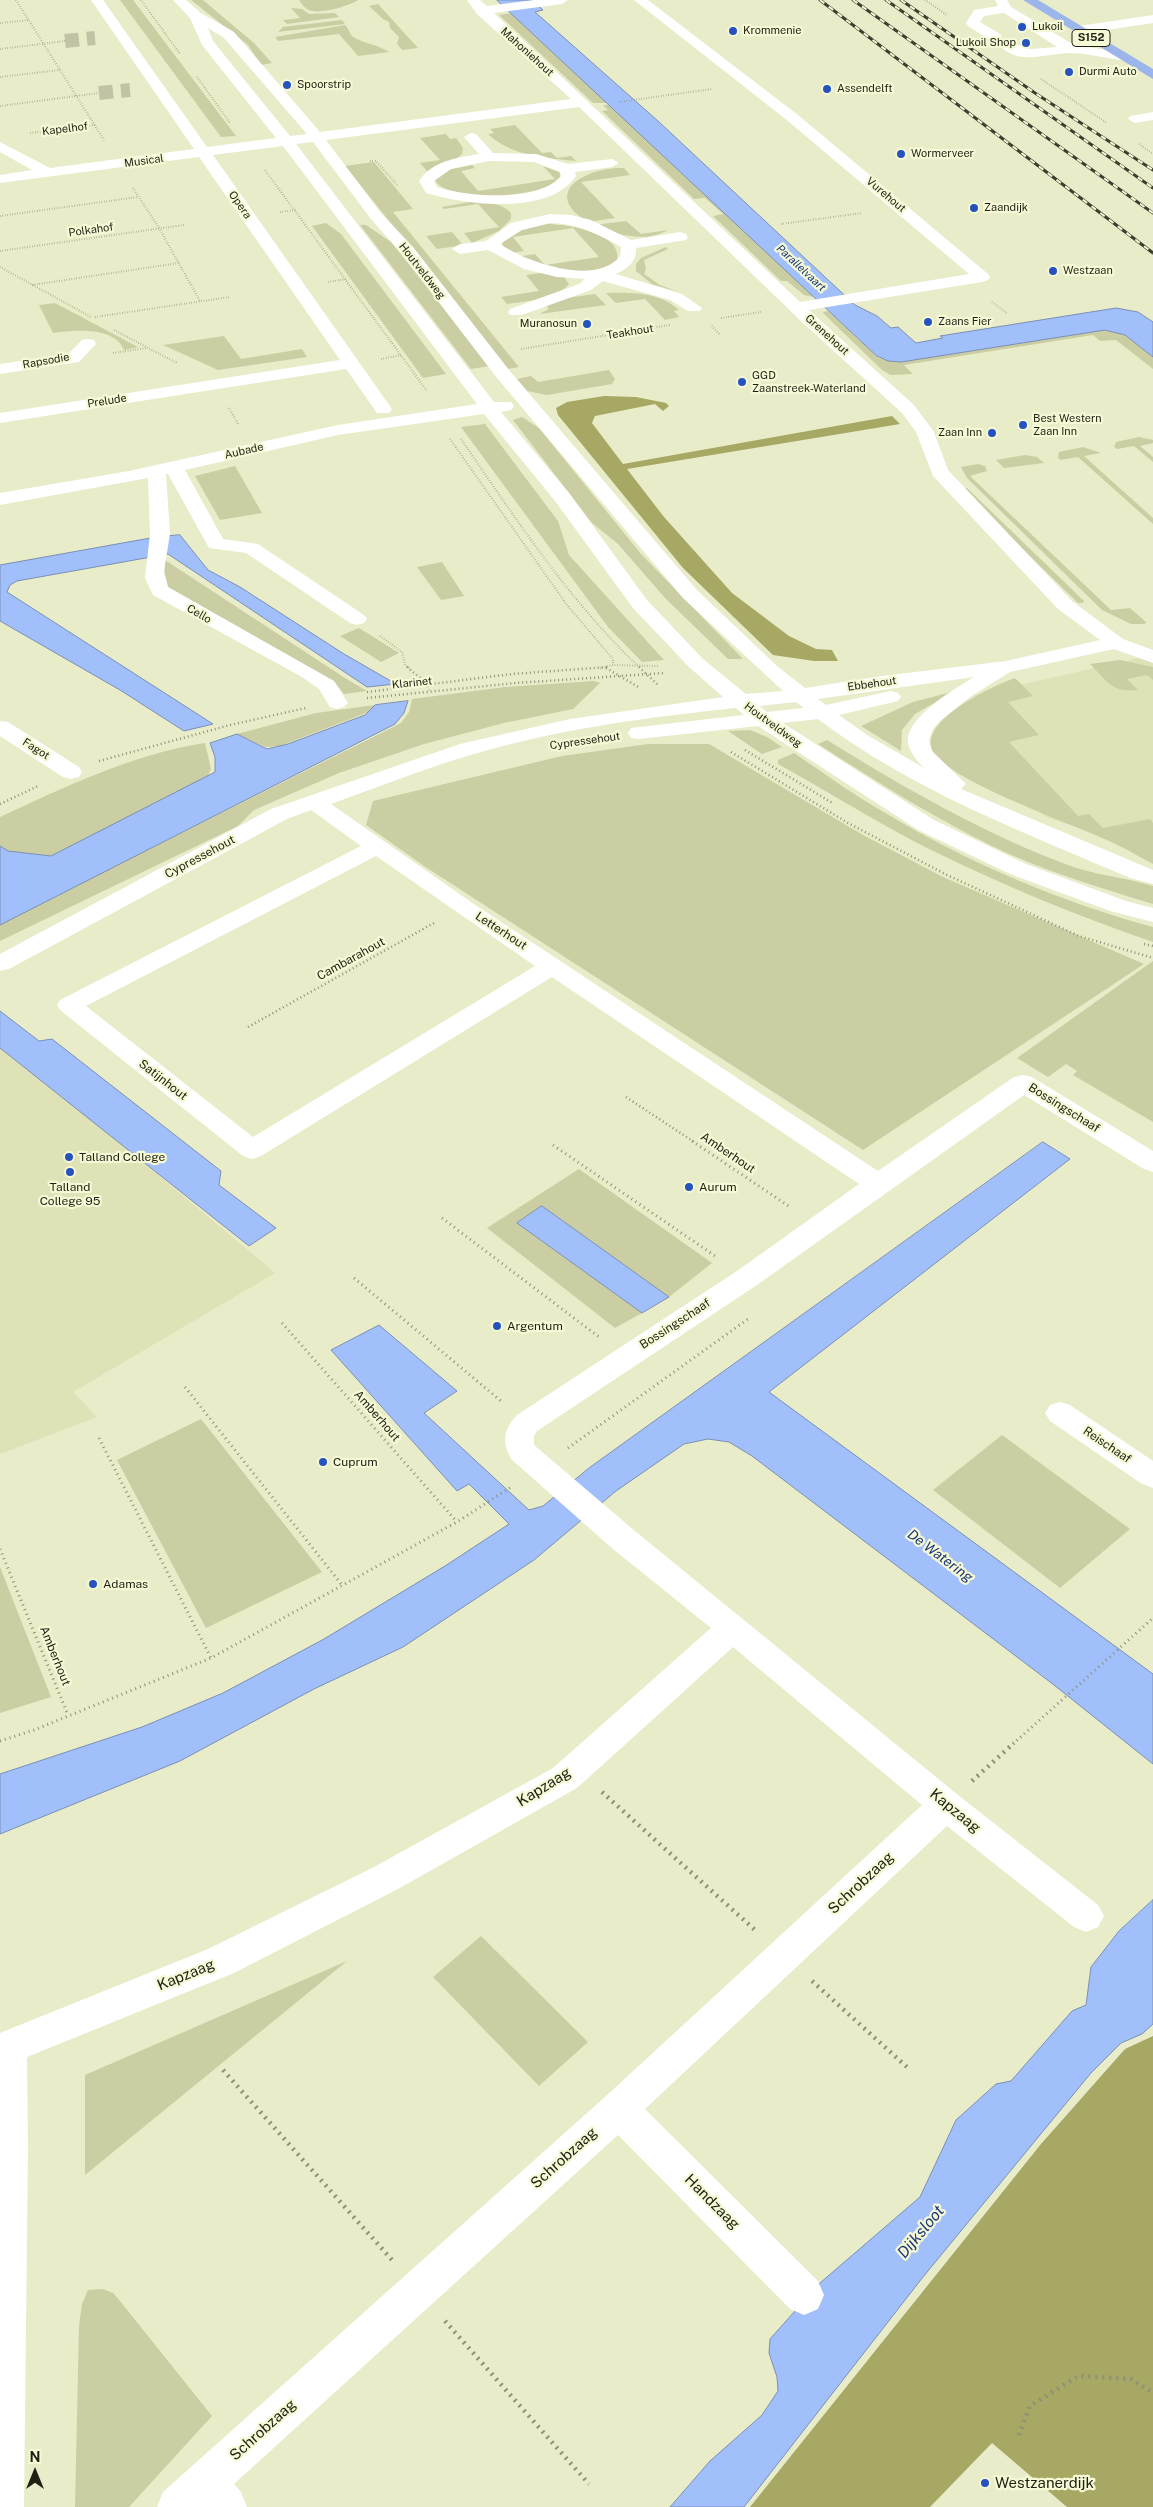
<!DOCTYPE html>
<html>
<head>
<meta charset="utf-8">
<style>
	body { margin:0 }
	#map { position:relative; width:1153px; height:2507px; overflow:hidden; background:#e9ecc8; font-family:"Public Sans",sans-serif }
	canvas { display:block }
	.north { position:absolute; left:10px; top:2447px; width:50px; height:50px; -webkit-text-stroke:4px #f6f9d5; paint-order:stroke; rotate:0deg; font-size:14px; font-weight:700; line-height:20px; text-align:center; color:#1f2013 }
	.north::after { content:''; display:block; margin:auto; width:18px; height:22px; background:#1f2013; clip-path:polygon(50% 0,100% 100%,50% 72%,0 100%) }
</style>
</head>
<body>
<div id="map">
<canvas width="1153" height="2507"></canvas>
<div class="north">N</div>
</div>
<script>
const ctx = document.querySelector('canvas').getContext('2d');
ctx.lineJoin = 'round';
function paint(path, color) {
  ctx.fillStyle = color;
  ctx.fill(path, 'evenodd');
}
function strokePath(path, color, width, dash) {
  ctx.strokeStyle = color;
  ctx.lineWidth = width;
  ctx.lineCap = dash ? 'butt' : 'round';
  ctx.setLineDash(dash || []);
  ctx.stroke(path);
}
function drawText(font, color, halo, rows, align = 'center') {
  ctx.font = font + ' "Public Sans",sans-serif';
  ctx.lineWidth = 4.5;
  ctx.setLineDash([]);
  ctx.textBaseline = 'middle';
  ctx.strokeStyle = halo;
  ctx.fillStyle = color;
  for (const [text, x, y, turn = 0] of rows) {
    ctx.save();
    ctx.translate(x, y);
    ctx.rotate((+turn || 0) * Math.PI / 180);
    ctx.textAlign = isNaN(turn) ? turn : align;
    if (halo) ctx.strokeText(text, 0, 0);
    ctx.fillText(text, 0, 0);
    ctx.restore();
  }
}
const built = new Path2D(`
	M1153,655V853L1046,817L957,757L975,695Z
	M0,1042L275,1273L73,1392L97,1417L0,1454Z`);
const green = new Path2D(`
	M120,0H133L236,136L221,137Z
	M191,0H203L254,43L272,63L261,65L248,45Z
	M299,0H358C349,6 316,16 307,9C304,7 301,3 299,0Z
	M378,4L418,48L402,50L397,44L399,37L390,28L389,22L383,19L369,6Z
	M291,8L302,9L309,14L335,13L339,17L287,24L283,20L300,18Z
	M511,13L608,103H593L499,15Z
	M342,20L345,24L278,32L283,27Z
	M345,25C349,28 349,35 355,38C366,44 379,45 389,52L358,56L339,34L278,41L275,37Z
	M603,105H610L814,297L804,295L787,281H781L713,216L723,214L705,198L694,199L602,111L608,110Z
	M515,125L542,153L551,152L557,158L571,156L576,161C546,158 511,156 488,134L494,133L490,129Z
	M446,134L450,139L456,138L463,148L462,154L451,163L427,171L420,163L440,160L420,138Z
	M374,162L413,209L393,212L519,367L508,369L345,166Z
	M472,165L475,168L461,171L478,191L555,179L543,166L559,172L561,178C545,198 452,203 436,182L435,179L451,169Z
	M617,168H624L630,175L581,182L615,218L588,222C542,194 582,170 617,168Z
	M470,202C484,202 501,202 511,213V219L499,231L472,243L464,233L499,227L478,204L444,209L442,207Z
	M626,221L641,234L668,230C646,243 616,235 594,225Z
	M326,223L341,234L446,374L423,378L312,226Z
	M547,224C565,224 623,232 617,260C596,280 539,269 516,257L535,254L545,265L599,257L573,228L513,237L524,251L511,253L503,246L502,240L521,230Z
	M360,225H366L391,242L490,366L471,369Z
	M452,232L463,245L437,249L426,236Z
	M666,247L668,249L644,260L646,269L644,274L660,285L679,292L652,284L636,271V264L641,258Z
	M549,272L564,277L569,284C556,300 526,301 507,304L501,297L539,291L526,275Z
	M606,293C631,292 660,292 679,310L674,311L679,317L665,320L645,299L616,303Z
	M595,294L606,305L539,314L549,309L546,305L567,298Z
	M55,303L138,347H139L124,350C115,326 73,330 53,333L39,305Z
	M828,311L879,358L892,362L1106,329L1125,335L1153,357V369L1116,340L1100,341L1093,335L904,365L913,374L891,375L882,370L824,314L823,312Z
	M224,336L241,359L302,349L307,357L218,370L163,345Z
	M609,370L615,379L612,384L547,395L527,391L517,379L531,376L538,382Z
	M522,417L539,428L641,554L743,659H728L665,598L618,544L592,523L513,420Z
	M485,424L558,521L569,555L664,660L642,662L608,627L461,427Z
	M1139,437L1153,440V443L1140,446L1153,457V462L1134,446L1117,449L1114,447L1116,442Z
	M1083,447L1101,453L1084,456L1153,518V524L1078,457L1060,460L1058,457L1059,452Z
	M1025,455L1037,457L1044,463L1004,468L996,460Z
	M978,464L985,466L987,471L970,476L1111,610L1130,608L1146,622L1145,624H1131L1102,610L967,478L961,467Z
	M235,466L262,513L220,520L195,476Z
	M967,488L1084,601L1083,603H1078L961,489Z
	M165,560L345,678L367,691L344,694L335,683L168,587L164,580Z
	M442,562L464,596L441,600L417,567Z
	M359,628L399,653L381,662L340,636Z
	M1120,660L1153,667V680L1147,675L1127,679L1138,690C1112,693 1107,681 1090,664Z
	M1015,678L1033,696L1008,702L1039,735L1009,742L1078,816L1089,814L1103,828L1150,819L1153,823V864C1136,855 1120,845 1102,838C1070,823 944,779 932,750C920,720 992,686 1015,678Z
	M594,681L600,683L573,709L504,723L424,744L339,773L254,810L238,826L0,941V924L401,723L409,712L412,699L505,687Z
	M955,691L915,714L902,730L901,751L861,726L913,702Z
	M375,705L366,713L280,746L265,747L237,734L316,713Z
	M750,730L767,737L782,747L762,754L728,731Z
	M827,740C903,787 981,832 1065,864C1093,875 1124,877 1153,886V904C1101,888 1041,870 992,846C931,816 875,781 818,744Z
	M205,743L211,769L206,780L51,856L8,851L0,846V817C65,787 133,754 205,743Z
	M648,744H709L863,835L943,877L1144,964L863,1150L424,866L366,825L373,801L562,756Z
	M794,753C825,774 855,796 887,814C969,863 1061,902 1153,927V942C1077,916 1003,885 931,850C879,824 829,792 778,764V760Z
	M1153,961V1122L1073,1075L1077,1071L1066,1064L1048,1077L1017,1058Z
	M579,1169L712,1263L669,1297L542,1206L517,1223L642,1313L615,1328L487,1228Z
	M201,1419L322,1572L206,1628L117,1460Z
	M1002,1435L1130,1529L1060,1588L933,1490Z
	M0,1567L51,1697L0,1713Z
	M481,1936L588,2042L539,2086L433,1977Z
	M347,1961L85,2175V2075Z
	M103,2289L113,2293L120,2301L212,2416L129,2507H75L79,2326L82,2304L88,2290Z`);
const forest = new Path2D(`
	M604,396L636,397L666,403L669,406L663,411L655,404L595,416L592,423L623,464L892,416L900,424L627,469L664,517L732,593L789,636L816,649L832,650L838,661H814L773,655L683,568L558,415L556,408L567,402Z
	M1153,2036V2507H1067L992,2443L930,2507H750L1041,2144L1125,2049Z`);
const water = new Path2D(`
	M497,0H532L543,10L535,12L658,121L855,305L877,316L891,328L898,327L916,343L943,338L940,336L1116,308L1138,312L1153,322V357L1125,335L1105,330L901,362L888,361L877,356Z
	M180,535L208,570L240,587L344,654L396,684L367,687L168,554L17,581L10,585L7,592L213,724L184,731L120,690L0,621V565L156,537Z
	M408,701L404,713L395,724L0,925V846L8,851L51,856L215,772V757L210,743L237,734L267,749L288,744L365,715L375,705Z
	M0,1011L39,1041L52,1039L221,1171L219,1185L276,1228L249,1246L0,1048Z
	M1043,1142L1070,1159L769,1392L1153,1674V1764L1054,1685L752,1456L729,1442L708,1439L684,1444L616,1491L534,1560L403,1647L314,1689L180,1761L0,1834V1774L142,1727L223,1693L324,1639L445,1566L509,1524L469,1484L457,1491L331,1350L379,1325L457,1391L424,1413L529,1510L543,1506L589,1468Z
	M542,1206L669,1297L642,1313L517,1223Z
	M1153,1900V2024L1142,2034L1121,2043L1091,2073L923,2277L744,2507H670L710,2461L762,2415L778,2391L777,2377L769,2353L770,2339L820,2283L920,2197L956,2120L996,2084L1011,2081L1072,2011L1086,2005L1091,1967L1119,1931Z`);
const minorTunnel = new Path2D(`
	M65,41L95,38
	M99,93L130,90`);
const pathFar3 = new Path2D(`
	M16,0L104,140
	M141,0L180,54
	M925,0L947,15
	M0,23L29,20
	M0,49L65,41
	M0,77L60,70
	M197,77L230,123
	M1041,79L1107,123
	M619,102L712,89
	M0,106L99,93
	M30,133L95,125
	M1139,144L1153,154
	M370,161H376L397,185
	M265,170L427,391
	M133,188L159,228L200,301
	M280,212L296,210
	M0,216L138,197
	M781,224L862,213
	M0,251L184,225
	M0,267L91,317
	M328,282L346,279
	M32,285L179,263
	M992,302L1008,314
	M95,317L230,297
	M721,318L761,312
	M712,326L720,335
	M114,330L177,363
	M521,349L670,325
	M113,353L147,348
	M381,359L402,355
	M229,408L238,424
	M450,439L567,605L613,659V665
	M461,439C516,519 570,602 640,668
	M380,636L402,652L405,665L409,668
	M600,668L613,665L658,666`);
const pathFar2 = new Path2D(`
	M407,667L425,682L429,690
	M639,667L658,685
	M606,668L640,688
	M367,692L512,674L608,667
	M367,698L516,683L664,673
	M745,750L834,804
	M731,752L848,823L947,875L1079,936L1153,958
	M99,761L230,725L306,708
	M0,804L38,786
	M1144,944L1153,946
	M248,1027L434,923
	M626,1097L694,1142`);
const pathFar1 = new Path2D(`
	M692,1141L790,1207
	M553,1145L718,1258
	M442,1218L599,1337
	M354,1278L501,1401
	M282,1323L457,1522
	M185,1387L342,1585
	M99,1438L211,1658
	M568,1448L748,1319
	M0,1549L68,1715
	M0,1741L34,1730L211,1658L457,1522L511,1487
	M1013,1744L1153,1618`);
const path = new Path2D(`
	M972,1781L1014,1743
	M602,1792L755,1930
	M812,1981L908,2068
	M223,2070L392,2260
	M445,2321L589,2484
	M1019,2435L1030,2406L1078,2376L1131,2379L1153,2393`);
const minor = new Path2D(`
	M91,0H103L207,147L276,138L202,45L190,18L173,0H186L201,13L234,32L320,132L571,99L477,14L467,0H480L487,6L534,0H568L562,4L494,13L800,302L969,274L788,121L634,0H648L798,115L988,274L990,277L988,280L982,282L809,310L914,405L934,432L948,470L1072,601L1123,639L1153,650V663L1114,649L1010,672L970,697L941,720L933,729L929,740L932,751L966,784L961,789L1153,870V884L1130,878C1021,831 913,791 818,719L783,723L934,820L1026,864L1126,901L1153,908V922L1110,911L1010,874L918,830L758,726L639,739L631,738L628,733L631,728L639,727L744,715L736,708C649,717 559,729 474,754C426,768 378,787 331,804L471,902L878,1171L1014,1077L1023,1075L1032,1077L1153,1151V1172L1144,1169L1024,1095L757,1285L537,1431L534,1436V1445L635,1531L958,1795L1098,1905L1104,1916L1098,1927L1086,1932L1074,1927L947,1826L645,2109L818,2281L824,2295L818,2309L804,2315L790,2309L618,2135L234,2484L241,2492L247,2507H157L163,2492L606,2096L922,1805L733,1647L577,1788L398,1889L234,1973L27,2057L28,2147L24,2507H0V2033L208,1949L374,1867L553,1768L711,1628L613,1549L511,1459C502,1442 503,1430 517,1415L737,1271L859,1184L552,977L261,1156L252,1159L243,1156L60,1010L57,1005L60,1000L361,846L311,810L287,819L9,969L0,971V954L271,809L460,744L570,719L723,697L689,667L633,608L555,501L484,414L338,435L185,470L223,539L258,544L364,615L367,619L364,623L357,625L350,623L246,553L209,548L168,474H166L170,534L164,571L168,587L334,681L348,703L344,707L337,709L330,707L319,689L302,677L153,595L145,578L150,534L148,478L0,505V493L129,471L338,425L477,404L283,146L213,155L392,409L389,413H377L346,369L0,423V413L340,360L199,157L0,183V175L32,170L0,152V142L50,168L194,149ZM208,28L224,38L307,134L290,136L213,41ZM579,107L803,323L902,413L916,432L933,476L1058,609L1100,640L1006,661L882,676L805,688L777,666L697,590L509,370L413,247L381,213L326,140ZM313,142L371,219L401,253L497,378L683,598L783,691L746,694L703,659L647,600L569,493L501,412L511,410L514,406L511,402H494L296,144ZM974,677C956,688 906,717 908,742C909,752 917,761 924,768L867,735L839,715L898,701L901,697L898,693L891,691L826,705L818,699ZM796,702L804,708L767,712L759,706ZM376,856L535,966L253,1137L86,1006Z
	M995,0H1007L1011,7L1074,45L1121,52L1128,56L1121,60C1105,58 1086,53 1070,53C1049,53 1017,66 1001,46L1003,43L1008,42L1031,49L1057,47L1004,13L984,16L980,22L1000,34L1002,37L1000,40H990L968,26L966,23L974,10L998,6Z
	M1153,15V23L1079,34L1072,30L1079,26Z
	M1153,112V120L1135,123L1128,119L1130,116Z
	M471,133L476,134L493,153L536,154L568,164L612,159L619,163L612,167L575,172L576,176C549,216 466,205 426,193L419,181C432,161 456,158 479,154L464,137ZM489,161L534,162L560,172L561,176C538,203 468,197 437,187L434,181L451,169Z
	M550,214L571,215L591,220L631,240L680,232L686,234L688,237L686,240L636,248C637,262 627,269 616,274L682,294L702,308L700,311H688L670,300L603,281L591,290L522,315H510L508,312L510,309L579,284L585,279L557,277L524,269L488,250L460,254L452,249L460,244L486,241L511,223ZM550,223C576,223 598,234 621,247L620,256C597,287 526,262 500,244L522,230Z
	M88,339L94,340L96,344L79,362L0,374V364L68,354L82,340Z
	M0,721L8,722L79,767L82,772L79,777L71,779L63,777L0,736Z
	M1060,1402L1070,1405L1153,1461V1488L1142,1484L1050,1421L1045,1413L1050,1405Z`);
const major = new Path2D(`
	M1023,0H1038L1153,69V79Z`);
const rail = new Path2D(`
	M820,0L1153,253
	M853,0L1153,213
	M886,0L1153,188
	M901,0L1035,93L1153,170`);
const markers = [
	[1022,27,5,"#2652c0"],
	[733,31,5,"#2652c0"],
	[1026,43,5,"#2652c0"],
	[1069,72,5,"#2652c0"],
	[287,85,5,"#2652c0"],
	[827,89,5,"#2652c0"],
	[901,154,5,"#2652c0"],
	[974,208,5,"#2652c0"],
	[1053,271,5,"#2652c0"],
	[928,322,5,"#2652c0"],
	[587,324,5,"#2652c0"],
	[742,382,5,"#2652c0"],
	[1023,425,5,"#2652c0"],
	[992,433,5,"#2652c0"],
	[69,1157,5,"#2652c0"],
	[70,1172,5,"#2652c0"],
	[689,1187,5,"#2652c0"],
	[497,1326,5,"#2652c0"],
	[323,1462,5,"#2652c0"],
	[93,1584,5,"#2652c0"],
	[985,2483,5,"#2652c0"]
];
const farPoinames = [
	["Lukoil",1032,27],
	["Krommenie",743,31],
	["Lukoil Shop",1016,43,"right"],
	["Durmi Auto",1079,72],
	["Spoorstrip",297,85],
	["Assendelft",837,89],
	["Wormerveer",911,154],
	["Zaandijk",984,208],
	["Westzaan",1063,271],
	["Zaans Fier",938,322],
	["Muranosun",577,324,"right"],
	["GGD",752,376],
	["Zaanstreek-Waterland",752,389],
	["Best Western",1033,419],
	["Zaan Inn",1033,432],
	["Zaan Inn",982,433,"right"]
];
const shields = [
	[1091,38,38]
];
const shieldNames = [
	["S152",1091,38]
];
const farStreetnames = [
	["Mahoniehout",527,52,42],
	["Kapelhof",65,129,-7],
	["Musical",144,161,-8],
	["Vurehout",886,195,40],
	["Opera",240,205,55],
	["Polkahof",91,230,-8],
	["Houtveldweg",422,271,52],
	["Teakhout",630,332,-9],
	["Grenehout",827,335,42],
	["Rapsodie",46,361,-10],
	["Prelude",107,401,-9],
	["Aubade",244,451,-13],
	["Cello",199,614,30],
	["Klarinet",412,683,-6],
	["Ebbehout",872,684,-8],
	["Houtveldweg",773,725,36],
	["Cypressehout",585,741,-8],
	["Fagot",36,749,32]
];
const farWaternames = [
	["Parallelvaart",801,268,43]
];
const streetNames = [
	["Cypressehout",200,857,-28],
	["Letterhout",501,931,33],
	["Cambarahout",351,959,-29],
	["Satijnhout",163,1080,38],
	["Bossingschaaf",1064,1108,32],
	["Amberhout",728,1153,34],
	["Bossingschaaf",675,1324,-33],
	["Amberhout",377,1416,49],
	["Reischaaf",1107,1445,34],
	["Amberhout",55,1656,68]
];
const poiNames = [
	["Talland College",79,1157],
	["Talland",70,1187,"center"],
	["College 95",70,1201,"center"],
	["Aurum",699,1187],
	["Argentum",507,1326],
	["Cuprum",333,1462],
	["Adamas",103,1584]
];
const waterNames = [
	["De Watering",940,1556,37]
];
const nearStreetnames = [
	["Kapzaag",544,1787,-32],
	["Kapzaag",955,1811,39],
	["Schrobzaag",861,1883,-43],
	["Kapzaag",186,1975,-22],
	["Schrobzaag",564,2158,-42],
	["Handzaag",712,2202,45],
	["Schrobzaag",263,2430,-42]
];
const nearPoinames = [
	["Westzanerdijk",995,2483]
];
const nearWaternames = [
	["Dijksloot",921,2232,-50]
];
paint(built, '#dfe1b7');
paint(green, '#cbcea3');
paint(forest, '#a6a864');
paint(water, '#a1bffa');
strokePath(water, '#7a8fb5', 1);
strokePath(minorTunnel, '#c1c3a4', 14, [14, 8]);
strokePath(pathFar3, '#8f9177', 2, [0.5, 2]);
strokePath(pathFar2, '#8f9177', 2.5, [1, 3]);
strokePath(pathFar1, '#8f9177', 3, [1, 4]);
strokePath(path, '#8f9177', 4.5, [2, 5]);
paint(minor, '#fff');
paint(major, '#9cb5ea');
strokePath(rail, '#3d3f2e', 3);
strokePath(rail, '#f6f9d5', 2, [5.5]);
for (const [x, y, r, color] of markers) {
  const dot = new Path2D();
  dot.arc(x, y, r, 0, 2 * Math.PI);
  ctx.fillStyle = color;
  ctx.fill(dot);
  strokePath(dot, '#f6f9d5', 2);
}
drawText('11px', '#1f2013', '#f6f9d5', farPoinames, 'left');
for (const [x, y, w] of shields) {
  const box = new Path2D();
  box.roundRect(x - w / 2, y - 8.5, w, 17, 4);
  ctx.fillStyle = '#f6f9d5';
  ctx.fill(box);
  strokePath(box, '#1f2013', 1);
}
drawText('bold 11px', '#1f2013', null, shieldNames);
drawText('11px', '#1f2013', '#f6f9d5', farStreetnames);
drawText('italic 11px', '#1b377b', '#f6f9d5', farWaternames);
drawText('12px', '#1f2013', '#f6f9d5', streetNames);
drawText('12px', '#1f2013', '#f6f9d5', poiNames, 'left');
drawText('italic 14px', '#1b377b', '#f6f9d5', waterNames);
drawText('15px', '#1f2013', '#f6f9d5', nearStreetnames);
drawText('15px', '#1f2013', '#f6f9d5', nearPoinames, 'left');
drawText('italic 16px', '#1b377b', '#f6f9d5', nearWaternames);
</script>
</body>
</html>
